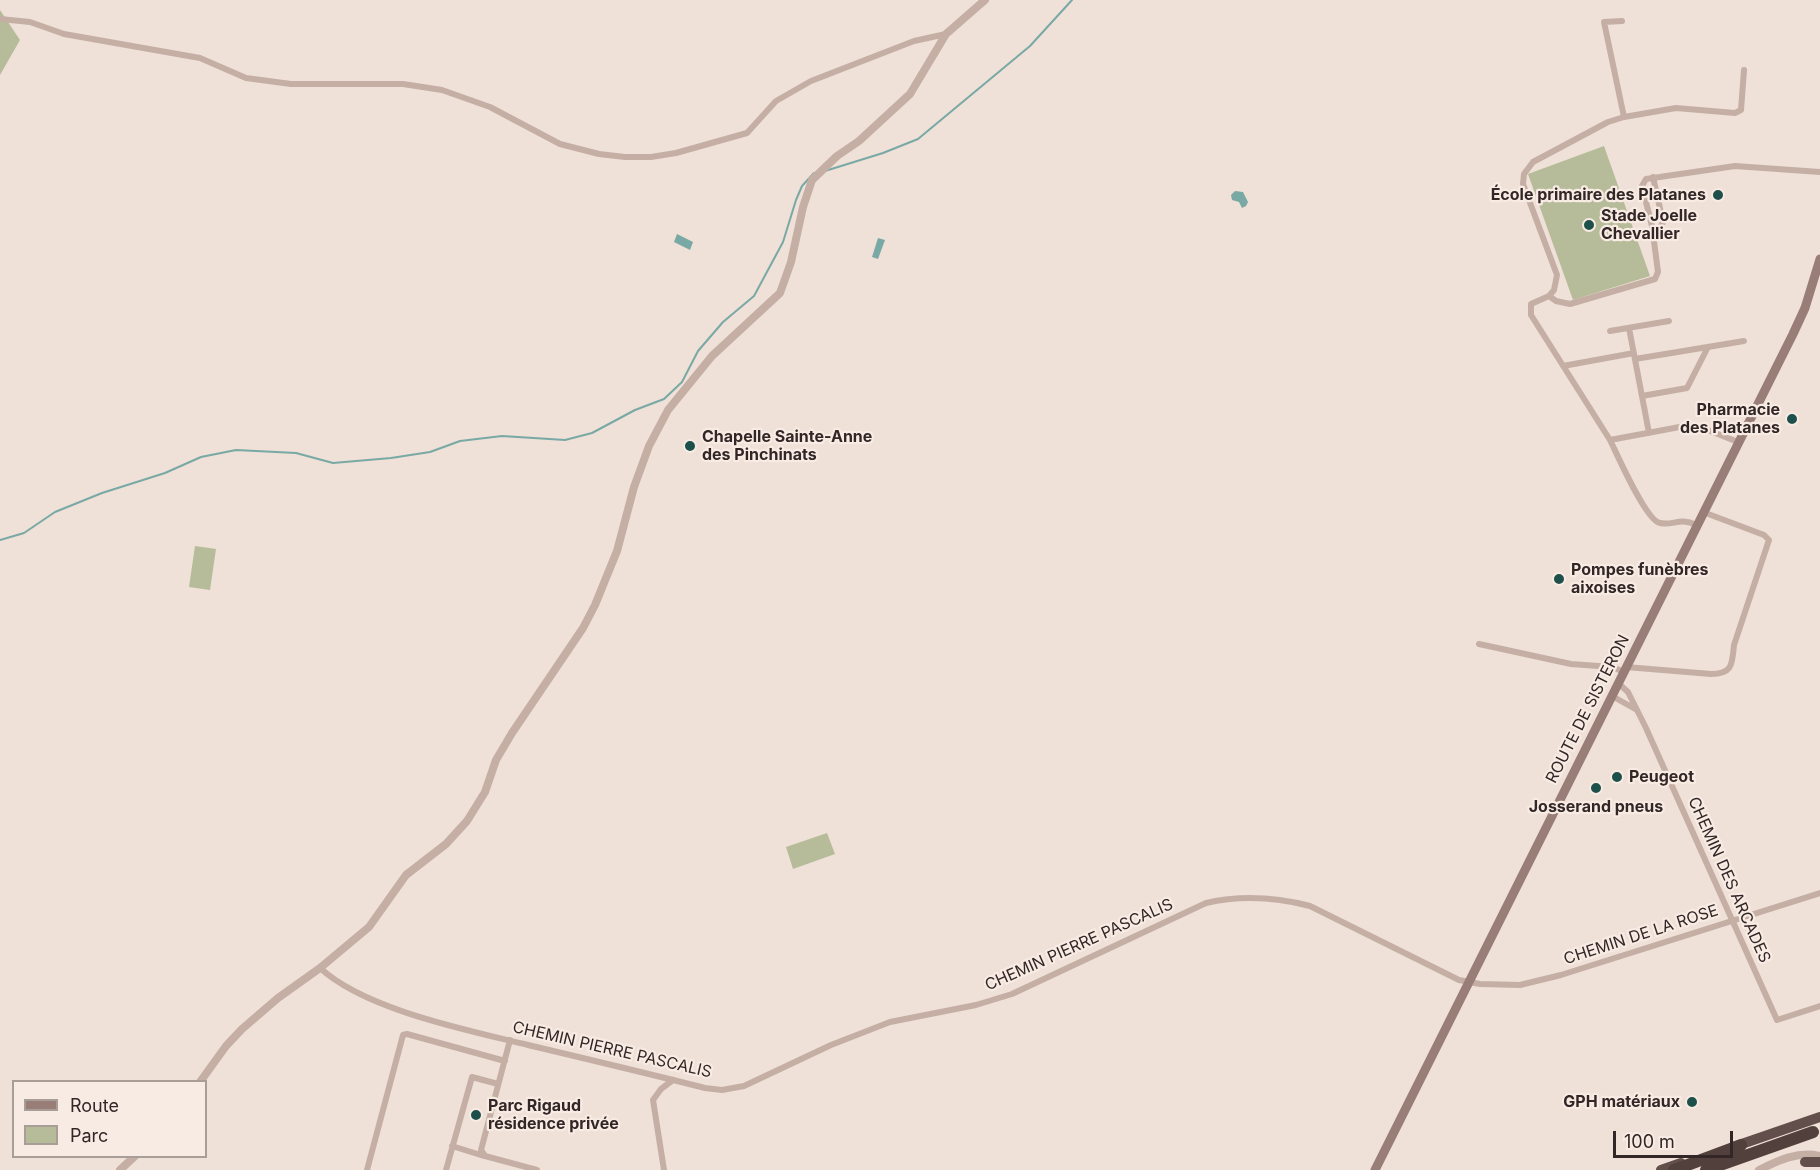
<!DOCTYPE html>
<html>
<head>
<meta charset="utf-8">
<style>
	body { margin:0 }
	#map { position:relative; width:1820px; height:1170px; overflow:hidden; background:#efe0d8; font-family:Inter,sans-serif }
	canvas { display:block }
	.legend { position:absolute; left:12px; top:1080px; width:195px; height:78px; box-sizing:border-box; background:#f7ebe3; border:2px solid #a89d97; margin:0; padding:8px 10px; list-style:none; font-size:18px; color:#322726 }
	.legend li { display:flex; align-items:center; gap:12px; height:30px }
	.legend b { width:30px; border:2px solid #a89d97 }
	.scale { position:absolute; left:1613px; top:1131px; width:120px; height:27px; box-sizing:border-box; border:3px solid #322726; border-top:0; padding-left:8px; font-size:18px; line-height:21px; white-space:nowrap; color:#322726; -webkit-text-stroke:4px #f7ebe3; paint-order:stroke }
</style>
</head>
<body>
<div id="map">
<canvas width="1820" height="1170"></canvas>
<ul class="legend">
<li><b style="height:8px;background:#997e77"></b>Route</li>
<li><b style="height:16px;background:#b6bc99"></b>Parc</li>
</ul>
<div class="scale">100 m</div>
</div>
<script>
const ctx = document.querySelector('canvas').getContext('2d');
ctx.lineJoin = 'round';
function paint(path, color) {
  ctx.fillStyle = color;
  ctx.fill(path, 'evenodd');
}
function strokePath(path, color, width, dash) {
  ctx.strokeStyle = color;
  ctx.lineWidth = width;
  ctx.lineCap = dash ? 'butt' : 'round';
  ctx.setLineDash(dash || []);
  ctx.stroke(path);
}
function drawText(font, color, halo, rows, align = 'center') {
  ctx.font = font + ' Inter,sans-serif';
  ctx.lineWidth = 4.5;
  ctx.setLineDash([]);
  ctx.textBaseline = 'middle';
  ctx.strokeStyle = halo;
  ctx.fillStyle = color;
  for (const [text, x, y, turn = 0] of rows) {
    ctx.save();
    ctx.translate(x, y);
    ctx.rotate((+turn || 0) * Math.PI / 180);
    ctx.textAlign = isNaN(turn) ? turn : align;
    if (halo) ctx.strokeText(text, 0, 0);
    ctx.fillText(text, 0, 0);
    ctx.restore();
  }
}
const green = new Path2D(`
	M0,10L20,40L0,75Z
	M1604,146L1650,276L1573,300L1528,174Z
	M195,546L216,549L210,590L189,587Z
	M827,833L835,854L793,869L786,847Z`);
const water = new Path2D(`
	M1235,191L1243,192L1248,202L1246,206L1242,208L1239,202L1232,200L1231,195Z
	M677,234L693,242L690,250L674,242Z
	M878,238L885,240L878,259L872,257Z`);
const stream = new Path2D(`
	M825,171L883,153L918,139L1030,46L1072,0
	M0,540L24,533L55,512L102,493L165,473L201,457L236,450L296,453L333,463L391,458L430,452L460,441L502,436L565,440L592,433L635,410L664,399L682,382L698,351L723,322L754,296L783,242L796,200L802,186L814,173`);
const minor = new Path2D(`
	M0,19L30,22L64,34L200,58L246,78L291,84H403L442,90L490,107L560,144L599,154L625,157H651L676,153L747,133L776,101L811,81L914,41L946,34
	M1624,117L1676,108L1735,113L1741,110L1744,70
	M1653,177L1663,222L1655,239
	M1549,296L1554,290L1557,275L1523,184L1524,174L1533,162L1608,122L1624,117L1604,22L1622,21
	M1629,328L1649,433
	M1610,331L1669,321
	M1635,359L1744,341
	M1563,366L1634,353
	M1642,396L1687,388L1708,347
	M1610,440C1617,454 1646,521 1660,523C1673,526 1680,517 1696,525
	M1738,442L1700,427L1685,426L1610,440L1531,315V304L1549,296L1556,301L1570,304L1655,279L1658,272L1652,226L1642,186L1646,179L1735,166L1820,172
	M1479,644L1571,664L1612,667L1624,672
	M1626,667L1711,674C1733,674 1732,664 1734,645L1769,540L1764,535L1703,512
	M1618,683L1628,692L1646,728L1777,1020L1820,1006
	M1612,696L1637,710
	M320,968C366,1010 467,1030 528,1045C587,1059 646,1073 705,1088L722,1090L744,1086L831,1045L890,1022L976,1005L1012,994L1206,903C1241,895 1275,897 1310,906L1459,980L1480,984L1520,985L1561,975L1820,893
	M510,1040L481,1150L485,1156L537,1170
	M452,1146L484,1156
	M367,1170L403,1035L407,1034L505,1061
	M446,1170L472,1077L498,1084
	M664,1170L653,1100L661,1089L673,1080`);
const tertiary = new Path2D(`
	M200,1082L226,1046L242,1029L278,998L320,968L369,927L406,875L446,844L467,821L485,792L496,760L512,733L583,628L595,605L617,551L634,487L649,446L668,410L712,356L780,293L791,262L803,207L812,180L837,156L859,141L910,94L946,34L985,0
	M120,1170L135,1156
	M1759,1170C1779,1160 1798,1151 1820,1156`);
const secondary = new Path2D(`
	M1375,1170L1793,334L1805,308L1820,259`);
const trunk = new Path2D(`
	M1733,1147L1820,1117
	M1805,1162H1820
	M1661,1170L1681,1163`);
const motorway = new Path2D(`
	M1674,1170L1741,1145
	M1706,1170L1813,1132`);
const markers = [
	[1718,195,6,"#1e504b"],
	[1589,225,6,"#1e504b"],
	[1792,419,6,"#1e504b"],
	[690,446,6,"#1e504b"],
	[1559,579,6,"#1e504b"],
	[1617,777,6,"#1e504b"],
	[1596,788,6,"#1e504b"],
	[1692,1102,6,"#1e504b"],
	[476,1115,6,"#1e504b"]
];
const poiNames = [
	["École primaire des Platanes",1706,195,"right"],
	["Stade Joelle",1601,216],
	["Chevallier",1601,234],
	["Pharmacie",1780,410,"right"],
	["des Platanes",1780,428,"right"],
	["Chapelle Sainte-Anne",702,437],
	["des Pinchinats",702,455],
	["Pompes funèbres",1571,570],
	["aixoises",1571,588],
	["Peugeot",1629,777],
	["Josserand pneus",1596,807,"center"],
	["GPH matériaux",1680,1102,"right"],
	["Parc Rigaud",488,1106],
	["résidence privée",488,1124]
];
const streetNames = [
	["ROUTE DE SISTERON",1588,709,-63],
	["CHEMIN DES ARCADES",1729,880,66],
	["CHEMIN DE LA ROSE",1641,935,-18],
	["CHEMIN PIERRE PASCALIS",1079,945,-24],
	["CHEMIN PIERRE PASCALIS",612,1050,13]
];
paint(green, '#b6bc99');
paint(water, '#79a9a4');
strokePath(stream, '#79a9a4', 2);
strokePath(minor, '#c5afa5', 6);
strokePath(tertiary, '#c5afa5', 8);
strokePath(secondary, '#997e77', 9);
strokePath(trunk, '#624e4a', 10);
strokePath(motorway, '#52403d', 12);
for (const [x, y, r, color] of markers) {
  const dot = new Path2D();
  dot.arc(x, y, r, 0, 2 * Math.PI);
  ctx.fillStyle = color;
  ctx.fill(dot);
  strokePath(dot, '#f7ebe3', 2);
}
drawText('bold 16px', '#322726', '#f7ebe3', poiNames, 'left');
drawText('16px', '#322726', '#f7ebe3', streetNames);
</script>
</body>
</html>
